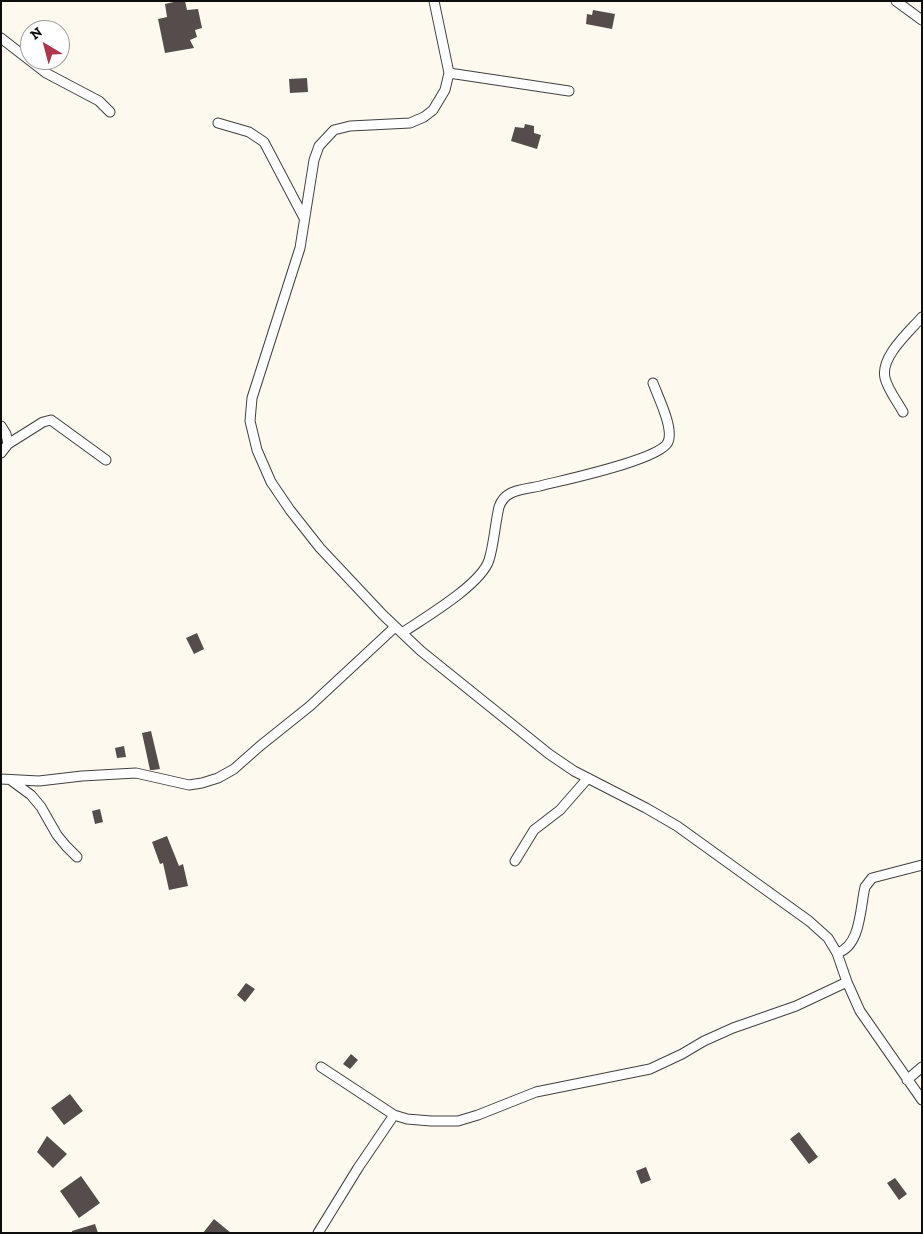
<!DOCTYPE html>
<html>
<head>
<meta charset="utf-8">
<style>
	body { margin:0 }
	#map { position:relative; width:923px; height:1234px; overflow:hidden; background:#fdf9ef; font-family:"Zilla Slab",serif }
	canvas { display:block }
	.frame { position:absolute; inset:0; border:2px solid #0d0d0d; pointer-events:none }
	.north { position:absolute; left:20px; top:20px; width:50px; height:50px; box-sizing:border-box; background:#fff; border:1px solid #9e9e9e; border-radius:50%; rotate:323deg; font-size:14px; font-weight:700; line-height:20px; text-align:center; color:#0d0d0d }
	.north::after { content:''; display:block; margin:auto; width:18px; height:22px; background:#ae354a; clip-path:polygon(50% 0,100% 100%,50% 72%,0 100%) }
</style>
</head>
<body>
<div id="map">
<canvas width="923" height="1234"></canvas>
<div class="frame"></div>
<div class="north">N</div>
</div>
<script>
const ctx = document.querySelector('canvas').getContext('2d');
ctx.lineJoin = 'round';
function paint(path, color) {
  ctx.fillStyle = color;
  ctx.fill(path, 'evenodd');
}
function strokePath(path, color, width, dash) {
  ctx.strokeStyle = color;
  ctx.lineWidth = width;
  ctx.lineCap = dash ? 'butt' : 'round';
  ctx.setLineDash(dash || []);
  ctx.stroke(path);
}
const building = new Path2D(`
	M178,1H185L187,10L198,9L202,28L195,30L197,37L190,40L194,48L165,53L158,19L167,17L165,4Z
	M593,10L615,14L612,29L586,24L587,14L592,15Z
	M307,78L308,92L290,93L289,79Z
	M525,124L534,126V133L541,135L537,149L511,141L515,127L524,128Z
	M197,633L204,649L194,654L186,638Z
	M151,731L160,769L153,770H150L142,733Z
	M124,746L126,757L117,758L115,748Z
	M100,809L103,822L95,824L92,811Z
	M167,836L179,866L183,864L188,886L169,890L163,863L160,864L152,842Z
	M246,983L255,989L245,1002L237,995Z
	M351,1054L358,1060L350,1069L343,1064Z
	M70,1094L83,1111L64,1125L51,1108Z
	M799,1132L818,1157L809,1164L790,1139Z
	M47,1136L67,1154L53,1168L37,1152Z
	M646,1167L651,1180L641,1184L636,1171Z
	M81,1176L100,1203L79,1218L60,1191Z
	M895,1178L907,1194L899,1200L887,1183Z
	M214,1219L231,1233H203Z
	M95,1224L98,1233H72V1231Z`);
const street = new Path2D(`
	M434,1L449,73L445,90L433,110L424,117L410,123L350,126L334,130L319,146L314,160L300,248L252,398L250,421L257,450L271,482L290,510L320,548L383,615L421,651L549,754L574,771L646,808L677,826L809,921L828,938L837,953L847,982L860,1011L922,1100
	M896,1L922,20
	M1,38L46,73L99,101L110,112
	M449,73L569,91
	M218,123L249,132L264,142L304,218
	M903,412C897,401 888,390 885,378C880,357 909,332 922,317
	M1,426L6,434L8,444L1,453
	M8,444L43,422L51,420L106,460
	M402,633C424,618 481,585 489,560C494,544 495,524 499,507C501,501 505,496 511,493C519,489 531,488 540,486C563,480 660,460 668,442C674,428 658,397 653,383
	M1,779L39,781L82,776L136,773L189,785L202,783L218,778L234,769L260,746L310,706L395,627
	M12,781L31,795L41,807L57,835L66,846L77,857
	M515,861L534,830L560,810L588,778
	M837,953C861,946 860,908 865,887L872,878L922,865
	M321,1067L394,1115L407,1119L431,1121H458L478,1115L536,1092L650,1069L682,1054L704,1041L733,1028L796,1006L847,982
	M907,1080L922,1067
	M318,1233L358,1168L394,1115`);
paint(building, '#554d4b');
strokePath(street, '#404040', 11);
strokePath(street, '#fff', 9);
</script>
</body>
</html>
